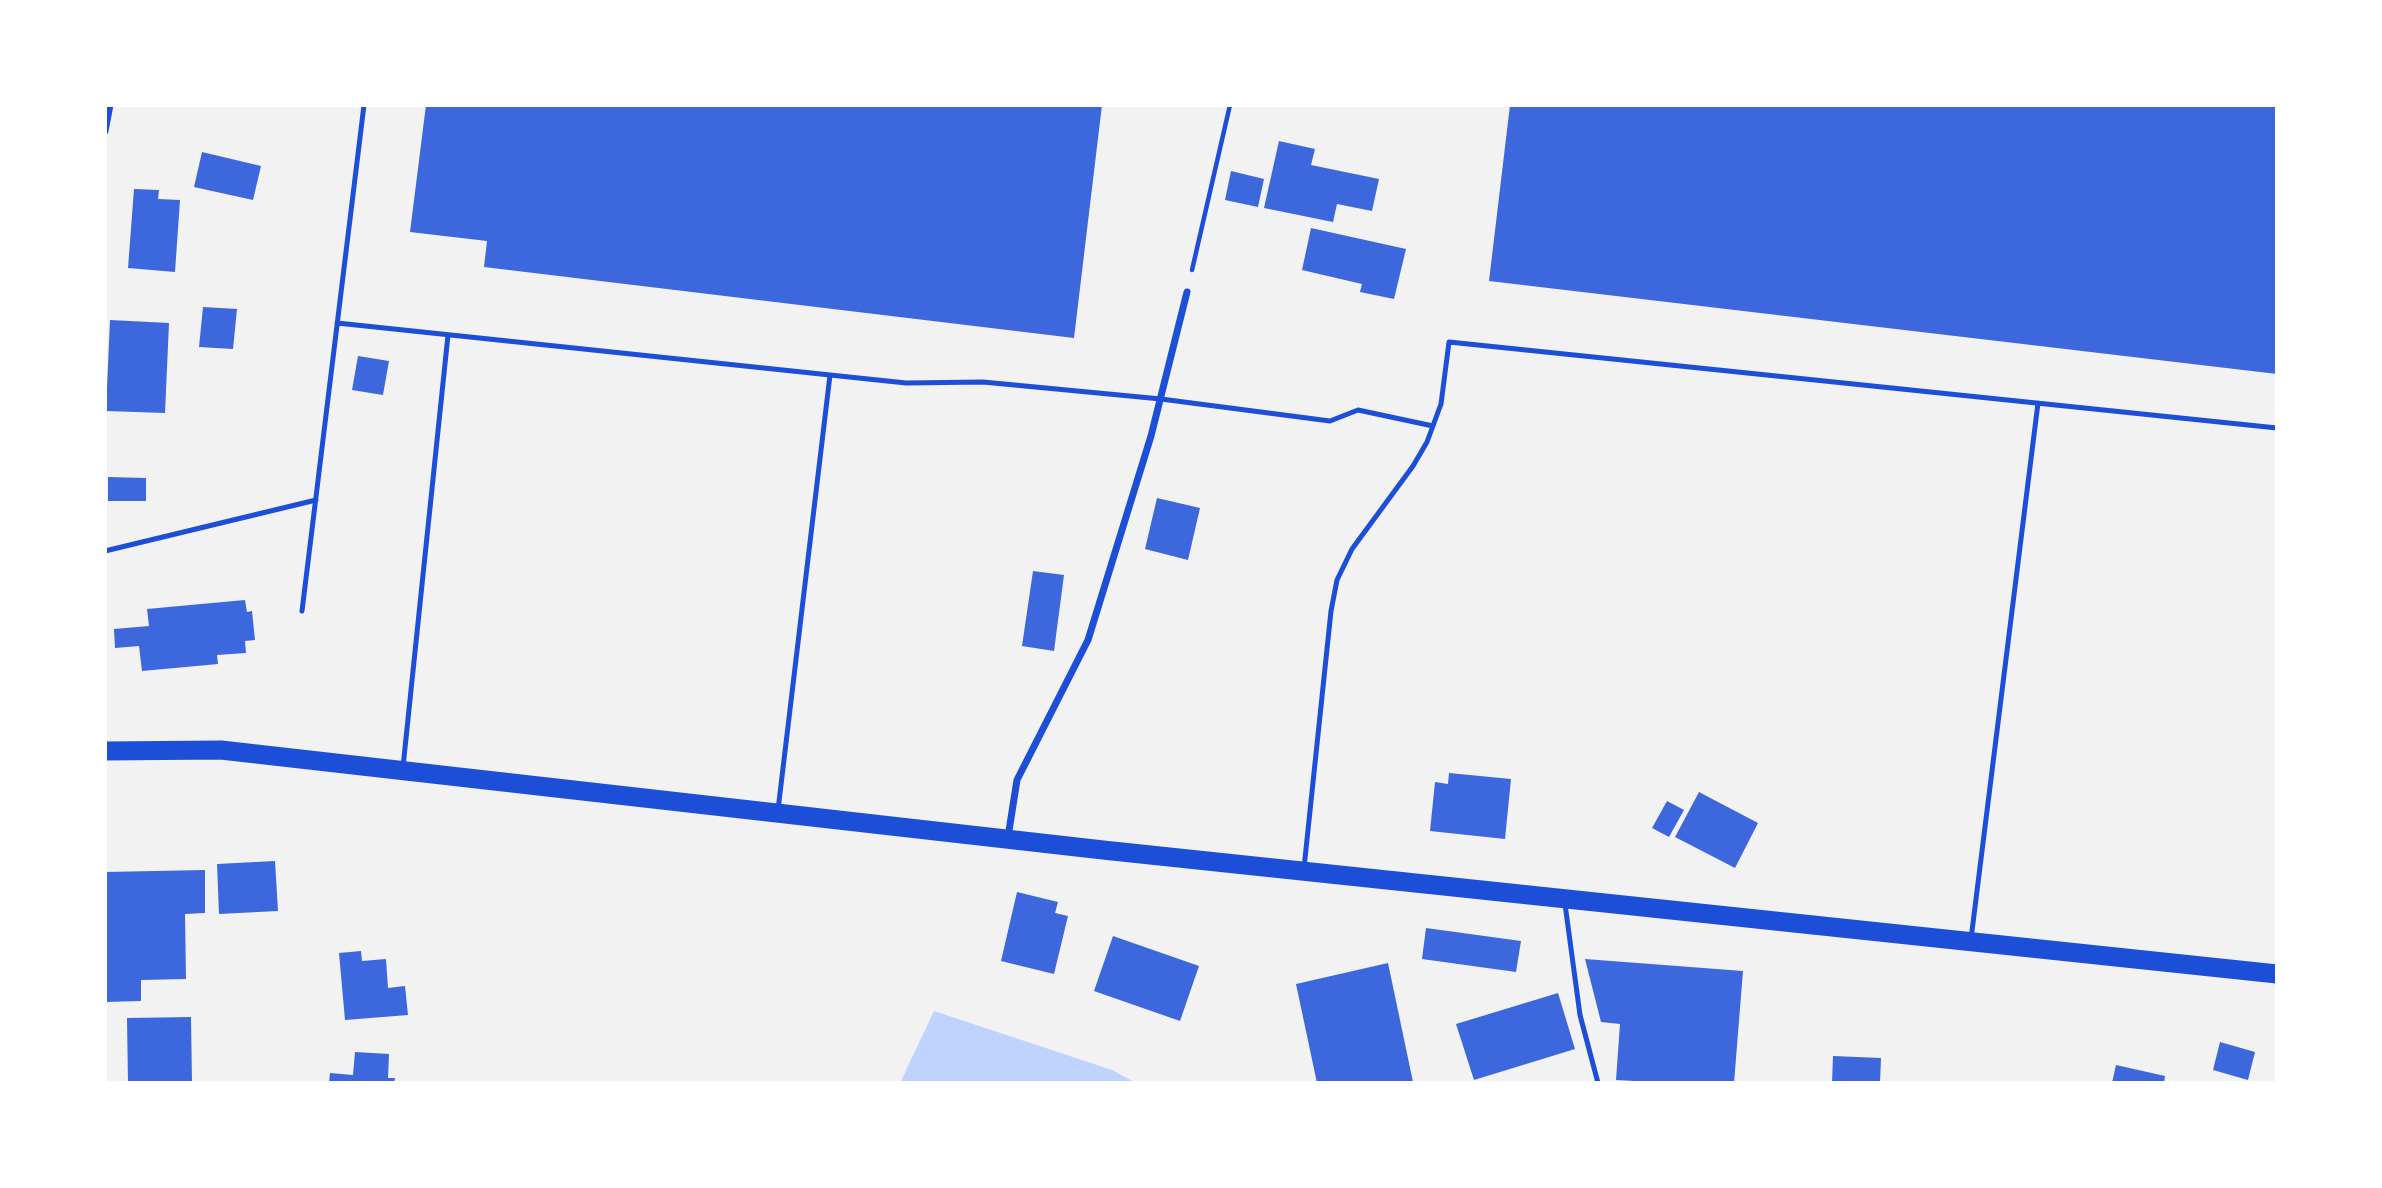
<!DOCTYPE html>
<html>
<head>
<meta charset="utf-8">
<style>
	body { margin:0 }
	#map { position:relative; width:2382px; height:1188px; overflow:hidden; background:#f2f2f2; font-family:Spectral,serif }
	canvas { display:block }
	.frame { position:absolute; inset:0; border:107px solid #fff; pointer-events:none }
</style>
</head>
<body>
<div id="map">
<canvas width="2382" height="1188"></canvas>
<div class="frame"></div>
</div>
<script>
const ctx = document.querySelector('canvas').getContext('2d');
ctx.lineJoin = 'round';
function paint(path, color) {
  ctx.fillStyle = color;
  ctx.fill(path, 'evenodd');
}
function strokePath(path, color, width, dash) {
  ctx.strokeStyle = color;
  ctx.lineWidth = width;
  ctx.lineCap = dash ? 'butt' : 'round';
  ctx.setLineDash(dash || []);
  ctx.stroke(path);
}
const water = new Path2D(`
	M934,1011L1112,1070L1136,1083H900Z`);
const building = new Path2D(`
	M426,105H1102L1074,338L484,267L487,241L410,232Z
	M1510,105H2277V374L1489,281Z
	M1279,141L1315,149L1311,165L1379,179L1372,211L1337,204L1333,222L1264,208Z
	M202,152L261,166L253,200L194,187Z
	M1231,171L1264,179L1258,207L1225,200Z
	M134,189L159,190L158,199L180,200L175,272L128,268Z
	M1311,228L1406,249L1394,299L1360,292L1362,284L1302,270Z
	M203,307L237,309L233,349L199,347Z
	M110,320L169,323L165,413L106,411Z
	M358,356L389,361L383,395L352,390Z
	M108,477L146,478V501H108Z
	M1157,498L1200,508L1188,560L1145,549Z
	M1033,571L1064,575L1054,651L1022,646Z
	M245,600L247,612L252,611L255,640L245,641L246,653L217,655L218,664L142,671L139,646L115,648L114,629L149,626L147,609Z
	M1449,773L1511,779L1505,839L1430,831L1435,782L1448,784Z
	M1699,792L1758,823L1735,868L1675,837Z
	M1667,801L1684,810L1669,837L1652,828Z
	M275,861L278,911L219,914L217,864Z
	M205,870V913L185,914L186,979L141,980V1001L105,1002V872Z
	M1017,892L1058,902L1055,913L1068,916L1054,974L1001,961Z
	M1426,928L1521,941L1516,972L1422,959Z
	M1113,936L1199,966L1180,1021L1094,991Z
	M361,951L362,961L386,959L388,988L405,986L408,1015L345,1020L339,953Z
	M1585,959L1743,971L1734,1083H1634V1081L1616,1080L1620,1024L1601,1022Z
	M1388,963L1413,1082L1317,1083L1296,984Z
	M1558,993L1575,1049L1474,1080L1456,1024Z
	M191,1017L192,1083H128L127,1018Z
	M2220,1042L2255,1052L2248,1080L2213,1070Z
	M355,1052L389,1054L388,1078H395L394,1083H329L330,1073L353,1075Z
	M1833,1056L1881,1058L1880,1083H1832Z
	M2116,1065L2165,1076L2164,1083H2112Z`);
const path = new Path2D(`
	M1192,270L1230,105`);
const service = new Path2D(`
	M337,323L906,383L983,382L1161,399L1330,421L1358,410L1433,426
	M105,551L316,500
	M302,611L364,105
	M403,767L448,335
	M778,810L830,375
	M1304,868L1331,611L1337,580L1352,549L1413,466L1427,442L1441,404L1449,342L2277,428
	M1565,904L1580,1015L1598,1083
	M1971,939L2038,403`);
const minor = new Path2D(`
	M105,131L110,105
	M1008,837L1017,780L1088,640L1151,436L1187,292`);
const trunk = new Path2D(`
	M105,751L221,750L1103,850L2277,974`);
paint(water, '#bfd3fe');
paint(building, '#3d67dc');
strokePath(path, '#1d4ed8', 4.5);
strokePath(service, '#1d4ed8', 5);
strokePath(minor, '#1d4ed8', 7);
strokePath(trunk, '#1d4ed8', 19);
</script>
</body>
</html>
